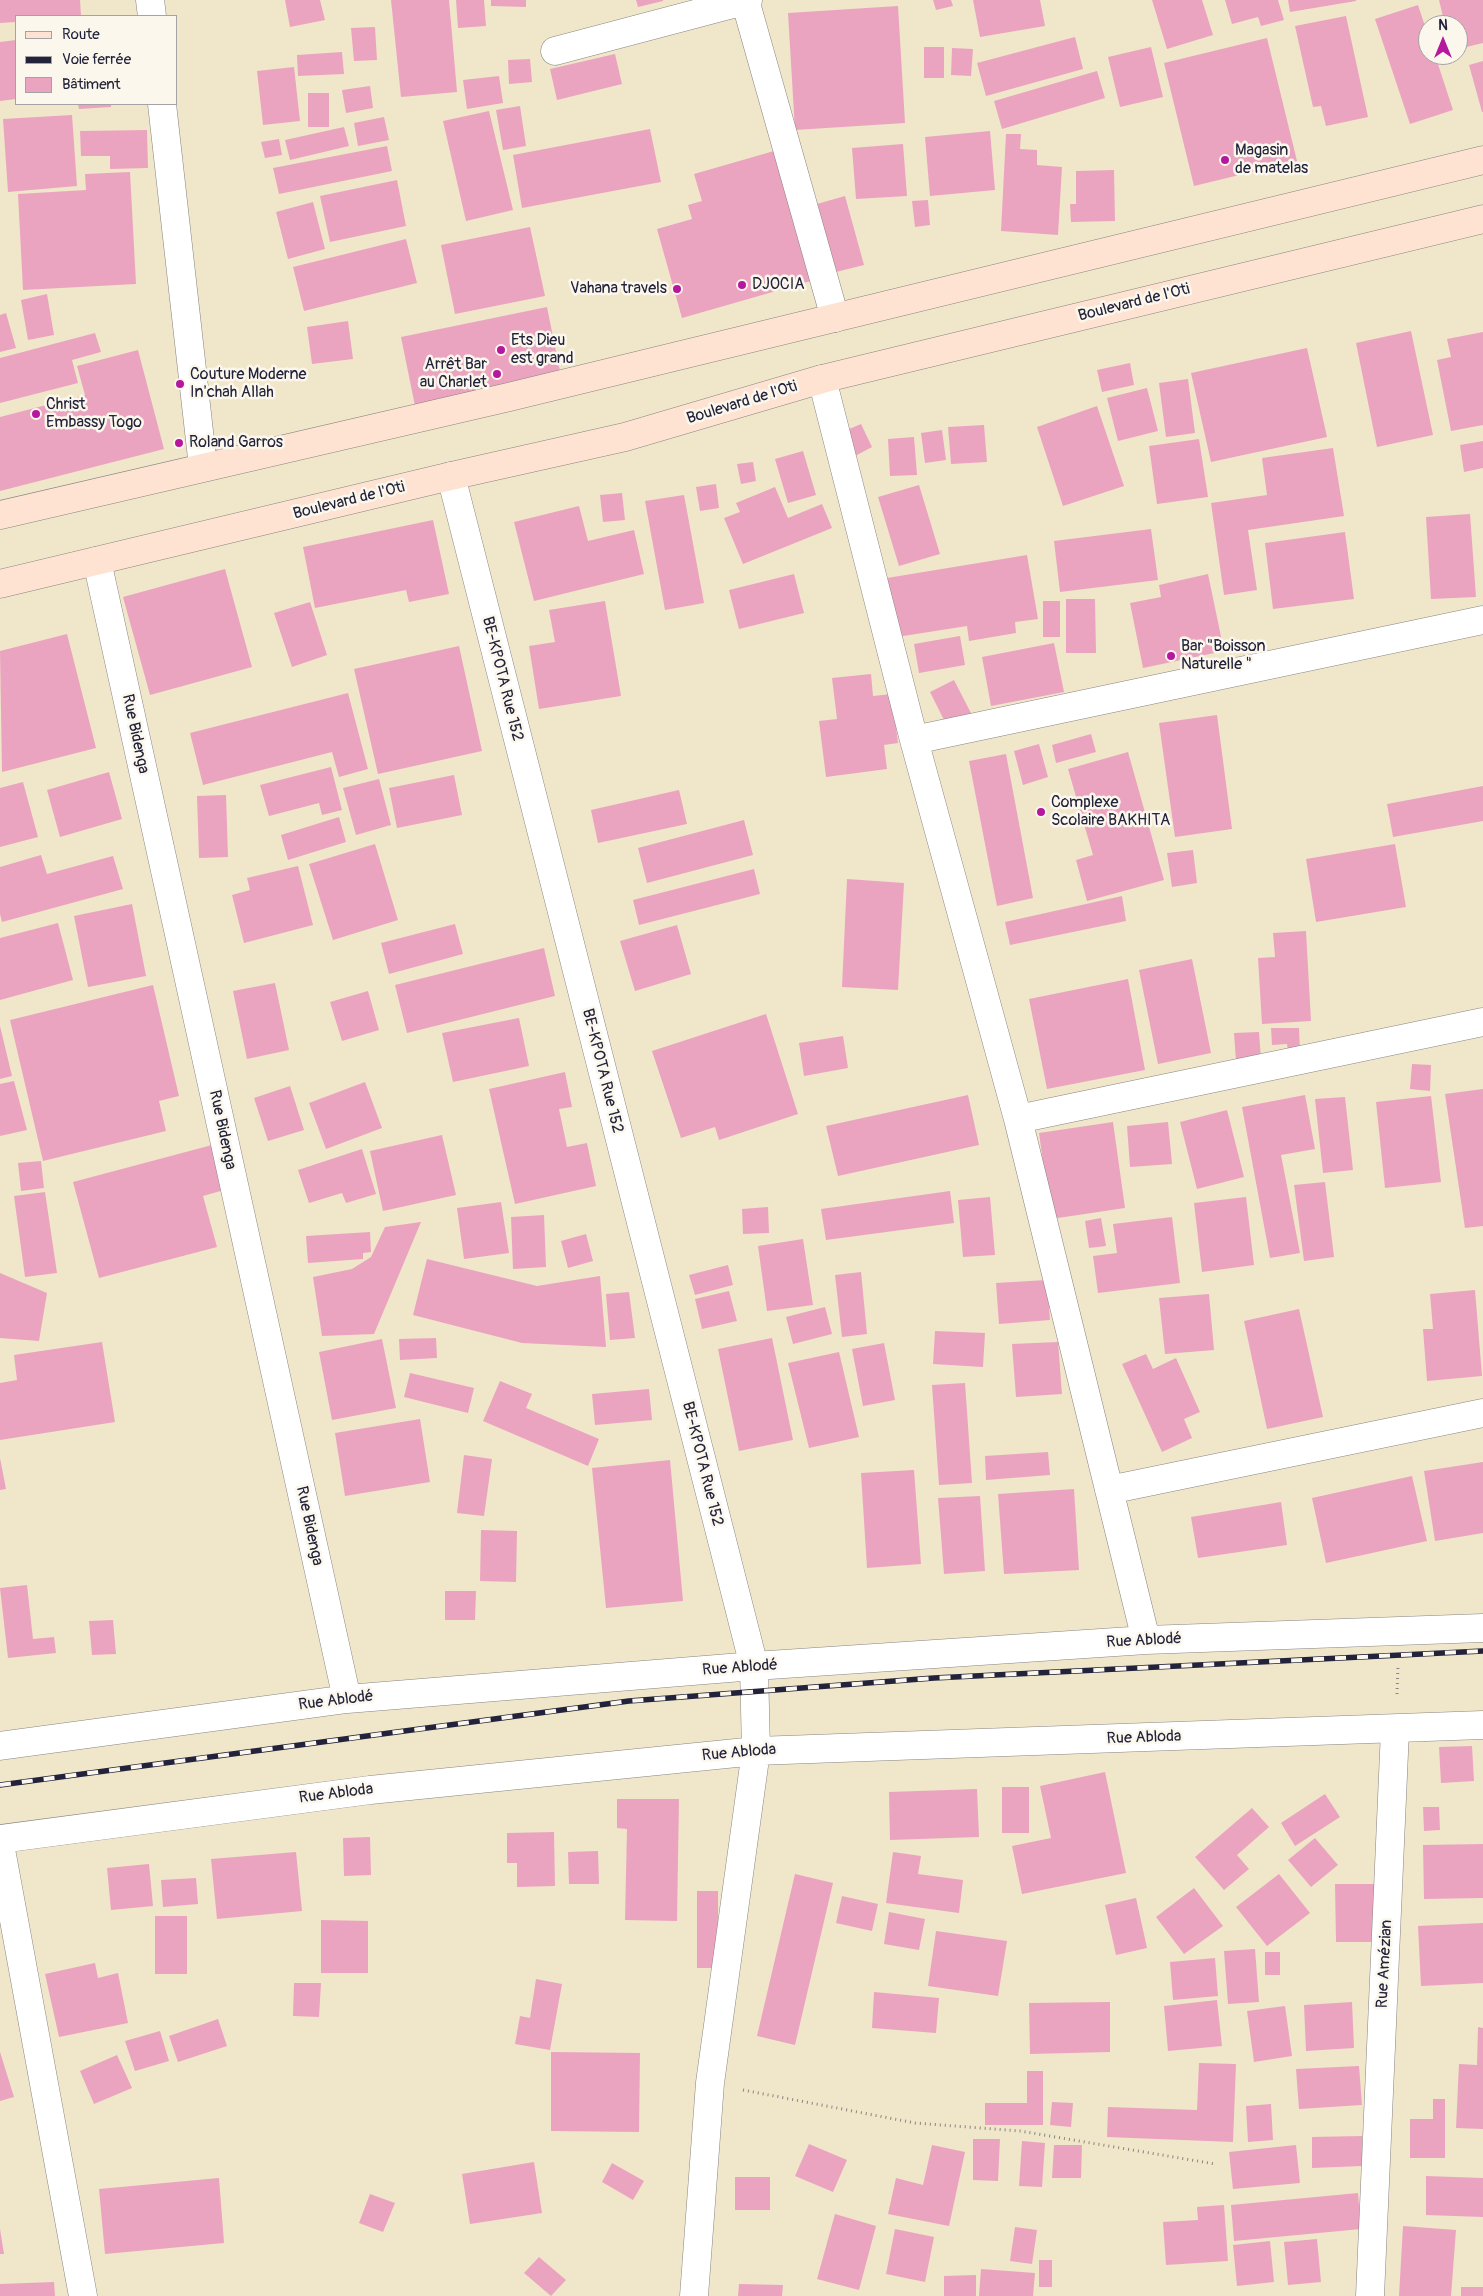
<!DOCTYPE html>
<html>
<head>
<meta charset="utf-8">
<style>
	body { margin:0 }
	#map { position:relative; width:1483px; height:2296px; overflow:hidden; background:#f0e6ca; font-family:Pangolin,sans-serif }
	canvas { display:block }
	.legend { position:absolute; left:15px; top:15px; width:162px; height:90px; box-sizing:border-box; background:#fbf7ec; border:1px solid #a4a2a5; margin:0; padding:6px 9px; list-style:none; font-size:15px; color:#22223b }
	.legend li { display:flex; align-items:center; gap:10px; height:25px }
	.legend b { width:25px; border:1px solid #a4a2a5 }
	.north { position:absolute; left:1418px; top:15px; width:50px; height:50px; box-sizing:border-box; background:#fbf7ec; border:1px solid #a4a2a5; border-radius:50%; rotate:0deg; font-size:14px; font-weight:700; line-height:20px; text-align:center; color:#22223b }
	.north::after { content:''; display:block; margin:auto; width:18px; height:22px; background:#b5179e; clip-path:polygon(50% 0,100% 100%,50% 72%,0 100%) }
</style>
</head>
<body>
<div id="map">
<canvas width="1483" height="2296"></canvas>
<ul class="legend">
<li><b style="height:6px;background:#fee3d2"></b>Route</li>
<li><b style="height:6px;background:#22223b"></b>Voie ferrée</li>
<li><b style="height:14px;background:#eba4c0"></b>Bâtiment</li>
</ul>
<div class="north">N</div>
</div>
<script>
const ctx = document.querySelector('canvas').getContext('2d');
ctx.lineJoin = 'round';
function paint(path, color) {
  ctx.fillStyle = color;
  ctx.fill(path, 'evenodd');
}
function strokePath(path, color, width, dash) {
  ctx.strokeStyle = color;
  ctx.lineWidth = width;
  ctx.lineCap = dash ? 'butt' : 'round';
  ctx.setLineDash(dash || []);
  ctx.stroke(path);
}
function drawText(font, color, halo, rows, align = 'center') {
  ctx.font = font + ' Pangolin,sans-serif';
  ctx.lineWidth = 5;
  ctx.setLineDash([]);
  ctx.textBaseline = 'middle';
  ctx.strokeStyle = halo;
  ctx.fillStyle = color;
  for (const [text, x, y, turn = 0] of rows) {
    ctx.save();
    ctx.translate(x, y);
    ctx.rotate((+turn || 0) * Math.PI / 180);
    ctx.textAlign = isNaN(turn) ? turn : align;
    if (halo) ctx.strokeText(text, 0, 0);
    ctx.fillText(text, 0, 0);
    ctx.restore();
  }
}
const building = new Path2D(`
	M0,0H80L81,16H16V22L0,23Z
	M285,0H320L325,20L290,27Z
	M391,0H449L457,92L401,97Z
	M456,0H484L486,26L458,28Z
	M491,0H526V7L491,6Z
	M636,0H663V1L638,7Z
	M933,0H951L953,6L936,10Z
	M973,0H1040L1045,26L980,37Z
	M1152,0H1202L1213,35L1167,49Z
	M1225,0H1278L1284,20L1261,26L1258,17L1232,24Z
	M1288,0H1356V1L1290,12Z
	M1439,0H1483V43L1458,49V25H1445Z
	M1418,5L1428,35V55H1435L1453,110L1410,124L1375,19Z
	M898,6L905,123L795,130L788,13Z
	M1346,16L1368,117L1326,126L1321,106L1313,107L1295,26Z
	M375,27L377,60L354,61L351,28Z
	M1075,37L1083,69L986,96L977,63Z
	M1267,38L1297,161L1194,186L1164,63Z
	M16,40V99L0,101V42Z
	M924,47H944V78H924Z
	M1151,47L1163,97L1120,107L1108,57Z
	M952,48L973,49L971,76L951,75Z
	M342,52L344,74L298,76L297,55Z
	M615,54L622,84L557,100L550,69Z
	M530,59L532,82L509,84L508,60Z
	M1483,61V112H1482L1469,65Z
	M294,67L300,121L263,125L257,71Z
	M1097,71L1105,98L1002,129L994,101Z
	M499,76L503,103L467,109L463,80Z
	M370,86L373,108L346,113L342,90Z
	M308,93H329V127H308Z
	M78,104H111V107L79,109Z
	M520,106L526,146L503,150L496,110Z
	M489,111L513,210L466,221L443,121Z
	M72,115L77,186L8,192L3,119Z
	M384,117L389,140L358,146L354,123Z
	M344,127L349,146L290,160L285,140Z
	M650,129L661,182L522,208L513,155Z
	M147,130L148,168L110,169V156H81L80,131Z
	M990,131L995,190L930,196L925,137Z
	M1006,134H1021L1020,149L1037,150V165L1062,167L1058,235L1001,231Z
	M279,139L282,155L265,158L261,142Z
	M903,144L907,196L856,199L852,148Z
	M387,146L392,171L279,194L273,168Z
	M774,151L811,281L682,318L657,229L692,219L688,205L702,201L694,174Z
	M1114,170L1115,221L1071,222L1070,204H1076V171Z
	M130,172L136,284L23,290L18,194L86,190L85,174Z
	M397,180L406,226L330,242L320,196Z
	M845,196L864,265L836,272L817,204Z
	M928,200L930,225L915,227L912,201Z
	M313,202L325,249L288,259L276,212Z
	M530,227L545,296L455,314L441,245Z
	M406,239L417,283L304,311L293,267Z
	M47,294L54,335L28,340L21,300Z
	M547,307L561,376L415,406L401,337Z
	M6,313L16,348L0,352V315Z
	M348,321L353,359L312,364L307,327Z
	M1411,331L1433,435L1377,447L1356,343Z
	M1483,332V425L1451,431L1437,360L1451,357L1447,339Z
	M95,333L101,352L72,360L78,383L0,403V358Z
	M1307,348L1327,437L1211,462L1191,373Z
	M138,350L164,449L0,491V417L85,395L77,366Z
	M1130,363L1134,385L1102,392L1097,370Z
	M1188,379L1195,433L1166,437L1159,383Z
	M1147,388L1158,431L1118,441L1107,398Z
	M1097,406L1124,486L1063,506L1037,427Z
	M861,424L872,447L853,457L842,432Z
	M984,425L987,462L951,464L948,427Z
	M942,430L946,460L925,463L921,433Z
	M914,437L917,475L890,476L888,439Z
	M1199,439L1208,497L1157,504L1149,446Z
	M1483,441V468L1464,472L1460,445Z
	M1333,448L1344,516L1248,530L1257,590L1224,595L1211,503L1267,495L1262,458Z
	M803,451L816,495L788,503L775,459Z
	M753,462L756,481L741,484L737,464Z
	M716,484L719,508L700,511L696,487Z
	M919,485L940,554L899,566L878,497Z
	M775,487L788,518L822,504L832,528L743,564L724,518L740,512L736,503Z
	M622,493L625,520L603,522L600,495Z
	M684,495L704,603L665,610L645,501Z
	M579,506L588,541L634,530L644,574L534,601L514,522Z
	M1470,514L1476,597L1431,599L1426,517Z
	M433,520L449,594L409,602L406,590L315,608L303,547Z
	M1151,529L1158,580L1060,592L1054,541Z
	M1345,532L1354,599L1273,609L1265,543Z
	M1027,555L1038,619L1015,622L1016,633L969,641L967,626L897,637L887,578Z
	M225,569L252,667L150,695L123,597Z
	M794,574L804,613L739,629L729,590Z
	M1208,574L1224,651L1143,668L1130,603L1161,597L1159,585Z
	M1066,599H1095L1096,653H1066Z
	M605,601L621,696L539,709L529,646L555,642L549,610Z
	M1043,601H1060V637H1043Z
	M310,602L327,655L292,667L274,613Z
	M67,634L96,748L2,772L0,651Z
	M960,636L965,665L919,673L914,644Z
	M1054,643L1064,692L991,706L982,657Z
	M459,646L482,751L378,774L354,669Z
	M871,674L873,696L892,694L898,743L884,745L887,769L826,777L819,721L837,719L832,678Z
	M954,680L972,715L948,728L930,692Z
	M348,693L368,769L339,777L332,752L203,785L190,733Z
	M1217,715L1232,829L1175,837L1159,723Z
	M1091,734L1096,752L1056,763L1052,745Z
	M1039,744L1048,777L1023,785L1014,751Z
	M1128,752L1164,880L1087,901L1076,860L1093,855L1068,769Z
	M1006,754L1033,898L997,906L969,761Z
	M331,767L342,810L322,815L319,803L269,816L260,785Z
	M109,772L122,819L60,837L47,790Z
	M454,775L462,815L397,828L389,788Z
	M379,779L391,825L356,835L343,788Z
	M23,782L38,837L0,847V788Z
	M1483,786V821L1393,837L1387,804Z
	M679,790L687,824L598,843L591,810Z
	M226,795L228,857L199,858L197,796Z
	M339,817L346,842L288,860L281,835Z
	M744,820L753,855L647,883L638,848Z
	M375,844L398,920L333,940L309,864Z
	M1395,844L1406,907L1316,922L1306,859Z
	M1193,850L1197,883L1172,887L1167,853Z
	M41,855L47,874L113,856L123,889L2,922L0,914V867Z
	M298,866L313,925L244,943L232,895L250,890L247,878Z
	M754,869L760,894L639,925L633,900Z
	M847,879L904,883L898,990L842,987Z
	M1122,896L1126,921L1010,945L1005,922Z
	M132,904L146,976L88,987L74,916Z
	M58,923L73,980L0,1000V938Z
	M455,924L463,954L389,974L381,943Z
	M677,925L691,974L635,991L620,941Z
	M1306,931L1311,1021L1262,1024L1258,958L1275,957L1273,933Z
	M544,948L555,996L407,1033L395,985Z
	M1192,959L1211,1053L1158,1064L1139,970Z
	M1128,979L1145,1070L1047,1089L1029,999Z
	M275,983L289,1050L247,1059L233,991Z
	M153,985L179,1096L159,1101L166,1131L43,1161L10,1020Z
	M368,991L379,1030L342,1041L330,1002Z
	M766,1014L798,1114L719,1140L715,1127L681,1138L652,1051Z
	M519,1018L529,1066L453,1082L442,1033Z
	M0,1026L12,1076L0,1079Z
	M1271,1028H1299L1300,1051L1288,1052L1287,1044L1272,1045Z
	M1259,1032L1261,1059L1236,1061L1234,1033Z
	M843,1036L848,1068L804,1076L799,1043Z
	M1412,1064L1431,1065L1430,1091L1410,1089Z
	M565,1072L572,1107L559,1109L567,1147L587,1143L596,1186L515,1204L489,1089Z
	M14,1081L27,1130L0,1136V1084Z
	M365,1082L382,1128L326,1149L309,1103Z
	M290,1086L304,1130L268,1141L254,1098Z
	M1483,1089V1226L1465,1228L1445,1094Z
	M968,1095L979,1145L838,1176L826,1126Z
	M1305,1095L1315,1149L1281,1155L1300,1253L1270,1258L1242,1107Z
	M1431,1096L1441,1182L1385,1188L1376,1102Z
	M1345,1097L1353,1170L1323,1173L1315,1099Z
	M1227,1110L1244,1177L1197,1189L1180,1122Z
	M1113,1122L1125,1208L1051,1219L1039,1133Z
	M1168,1122L1172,1164L1130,1167L1127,1126Z
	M442,1135L456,1195L383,1211L370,1151Z
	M212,1145L224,1190L203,1196L217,1247L99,1278L73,1182Z
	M362,1149L376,1194L346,1203L342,1193L309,1203L298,1170Z
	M41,1161L44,1188L21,1191L18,1163Z
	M1325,1182L1334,1257L1304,1261L1294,1185Z
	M950,1191L954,1223L826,1240L821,1209Z
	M45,1192L57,1273L25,1277L14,1196Z
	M990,1197L995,1255L963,1257L958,1200Z
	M1246,1197L1254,1265L1202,1272L1194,1203Z
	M501,1202L509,1253L464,1259L457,1208Z
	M768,1207L769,1233L743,1234L742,1209Z
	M544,1215L546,1267L513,1269L511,1217Z
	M1172,1217L1180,1283L1098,1293L1093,1256L1117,1253L1113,1224Z
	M1101,1218L1106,1246L1089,1248L1085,1221Z
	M421,1222L374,1334L322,1336L313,1277L352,1269L371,1257L385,1227Z
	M370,1232L371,1252L363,1253V1259L308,1263L306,1236Z
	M586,1234L593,1261L568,1268L561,1241Z
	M803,1239L813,1305L767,1311L758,1246Z
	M427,1259L537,1286L600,1276L606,1347L522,1343L413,1315Z
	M728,1265L733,1285L695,1295L689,1275Z
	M861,1272L867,1334L842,1337L835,1275Z
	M0,1273L47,1293L39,1341L0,1338Z
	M1047,1280L1050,1320L999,1324L996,1283Z
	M1475,1290L1482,1376L1427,1381L1423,1329H1433L1430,1294Z
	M729,1291L737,1321L702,1329L695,1299Z
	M629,1292L635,1338L610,1340L606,1294Z
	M1209,1294L1214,1350L1165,1354L1159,1298Z
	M825,1307L832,1334L793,1344L786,1317Z
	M1299,1309L1323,1417L1267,1429L1244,1321Z
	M935,1331L985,1333L983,1367L933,1364Z
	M436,1338L437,1358L400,1360L399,1339Z
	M772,1338L793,1440L739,1451L718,1349Z
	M382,1339L396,1408L332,1420L319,1352Z
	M102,1342L115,1422L0,1440V1383L17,1380L14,1355Z
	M1058,1342L1062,1394L1016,1397L1012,1344Z
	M884,1343L895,1400L863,1406L852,1349Z
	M839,1352L859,1437L809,1448L788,1363Z
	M1146,1354L1153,1369L1176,1358L1200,1412L1184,1419L1192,1438L1162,1452L1122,1364Z
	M410,1373L474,1388L468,1413L404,1397Z
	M500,1381L532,1394L526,1408L599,1439L588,1466L483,1421Z
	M965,1383L972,1483L939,1485L932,1385Z
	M649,1389L652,1420L595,1425L592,1394Z
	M420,1419L430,1482L345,1496L335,1433Z
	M1048,1452L1050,1475L986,1480L985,1456Z
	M464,1455L492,1459L484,1516L457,1513Z
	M0,1458L6,1489L0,1490Z
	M670,1460L683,1601L606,1608L592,1468Z
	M1483,1462V1533L1435,1541L1424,1471Z
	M914,1470L921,1564L867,1568L861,1473Z
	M1412,1476L1427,1541L1326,1563L1312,1498Z
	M1074,1489L1079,1570L1004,1574L998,1494Z
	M980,1496L985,1571L944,1574L938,1498Z
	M1281,1502L1287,1545L1198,1558L1191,1517Z
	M481,1530L517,1531L516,1582L480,1581Z
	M27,1585L33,1639L54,1637L56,1653L8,1658L0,1588Z
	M445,1591H476L475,1620H445Z
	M113,1620L116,1654L92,1655L89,1621Z
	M1472,1746L1474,1781L1441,1783L1439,1747Z
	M1105,1772L1126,1873L1022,1894L1012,1846L1051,1838L1040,1786Z
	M1002,1787H1029V1833H1002Z
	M977,1789L979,1837L890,1840L889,1792Z
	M1325,1794L1340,1817L1295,1846L1281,1823Z
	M617,1799H679L677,1921L625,1920L627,1829L617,1828Z
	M1423,1807H1439L1440,1830L1424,1831Z
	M1252,1808L1269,1827L1237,1855L1249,1869L1224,1890L1195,1857Z
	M554,1832L555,1886L517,1887V1863H507V1833Z
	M370,1837L371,1875L344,1876L343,1838Z
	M1315,1838L1338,1865L1311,1887L1288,1860Z
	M1483,1844V1898L1424,1899L1423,1845Z
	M598,1851L599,1884H569L568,1852Z
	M296,1852L302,1911L217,1919L211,1859Z
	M893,1852L921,1856L918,1874L963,1880L959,1913L886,1903Z
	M149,1864L153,1906L111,1910L107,1868Z
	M795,1874L833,1883L795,2045L757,2036Z
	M1279,1874L1310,1913L1267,1946L1236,1907Z
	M196,1878L198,1904L163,1907L161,1880Z
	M1335,1884H1375L1376,1942H1336Z
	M1194,1888L1223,1926L1184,1954L1156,1917Z
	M697,1891H718V1968H697Z
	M842,1896L878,1904L872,1931L836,1923Z
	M1136,1898L1147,1948L1116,1955L1105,1905Z
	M889,1912L925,1919L919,1950L884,1944Z
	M155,1916H187V1974H155Z
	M321,1920L368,1921V1973H321Z
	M1483,1923V1983L1421,1986L1418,1926Z
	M936,1931L1007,1941L998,1996L928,1986Z
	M1255,1949L1259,2002L1228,2004L1224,1951Z
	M1265,1952H1280V1975H1265Z
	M1215,1958L1218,1996L1173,2000L1170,1962Z
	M95,1963L98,1978L118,1973L128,2023L59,2037L45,1974Z
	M536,1979L562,1984L550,2050L515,2044L520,2016L530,2018Z
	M294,1983H321L319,2017L293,2016Z
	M874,1992L939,1998L936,2033L872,2028Z
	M1217,2000L1222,2046L1168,2051L1164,2006Z
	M1110,2002V2052L1030,2054L1029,2003Z
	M1352,2002L1354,2048L1306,2051L1304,2005Z
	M1285,2006L1292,2056L1254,2062L1247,2011Z
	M218,2019L227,2046L178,2062L169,2036Z
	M1478,2027L1483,2028V2129L1456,2128L1459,2064L1477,2065Z
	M160,2031L169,2061L135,2071L125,2041Z
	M0,2052L14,2097L0,2101Z
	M551,2052L640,2053L639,2132L551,2131Z
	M117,2055L132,2088L94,2104L80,2071Z
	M1199,2063L1236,2064L1233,2142L1107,2137L1108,2107L1197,2110Z
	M1359,2066L1362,2105L1299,2109L1296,2069Z
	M1027,2071H1043V2125H985V2103H1027Z
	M1433,2099H1445V2158H1410V2119H1433Z
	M1052,2102L1073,2103L1071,2127L1050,2125Z
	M1271,2104L1273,2140L1248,2142L1246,2106Z
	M1362,2136V2166L1312,2168V2137Z
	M973,2139H1000L998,2181L973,2180Z
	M1022,2141L1045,2143L1042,2187L1019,2186Z
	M809,2144L847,2160L833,2192L795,2176Z
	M932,2145L965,2152L949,2226L888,2214L896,2178L923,2185Z
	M1054,2145H1082L1081,2178H1052Z
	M1296,2145L1300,2183L1233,2189L1229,2152Z
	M534,2162L542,2213L470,2224L462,2174Z
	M612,2163L644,2181L633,2200L602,2182Z
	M1426,2176L1483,2178V2217L1426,2215Z
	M735,2177H770V2210H735Z
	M219,2178L224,2243L105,2254L99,2189Z
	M1358,2193L1361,2229L1234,2241L1231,2205Z
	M370,2194L395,2203L383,2232L359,2223Z
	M1224,2205L1228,2261L1166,2265L1163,2222L1198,2220L1197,2207Z
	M835,2214L876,2226L859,2290L817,2279Z
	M1403,2226L1456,2230L1451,2296H1399Z
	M1015,2227L1037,2230L1032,2264L1010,2261Z
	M0,2229L4,2254H0Z
	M895,2229L934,2237L925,2282L886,2274Z
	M1317,2239L1321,2282L1288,2285L1284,2242Z
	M1270,2241L1274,2282L1237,2286L1233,2245Z
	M539,2257L566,2280L551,2296L524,2273Z
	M1039,2260H1052V2287H1039Z
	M981,2269L1035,2273L1033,2296H979Z
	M976,2275V2296H944V2276Z
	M54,2282L55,2296H0V2284Z
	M739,2284L783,2285L782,2296H738Z
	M1461,2287H1483V2296H1461Z`);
const path = new Path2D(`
	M1397,1694L1398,1665
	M743,2090L915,2123L1020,2131L1215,2164`);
const minor = new Path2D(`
	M150,0L152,16
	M745,0L835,318
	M555,51L748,0
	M162,104L203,467
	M822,379L914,740L1018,1119L1146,1640
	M451,476L754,1666L756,1751L710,2083L694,2296
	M97,561L347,1699
	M914,740L1483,620
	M1018,1119L1483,1022
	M1109,1490L1483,1413
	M0,1746L347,1699L754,1666L1146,1640L1483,1628
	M0,1839L370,1790L756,1751L1483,1725
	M0,1844L83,2296
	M1370,2296L1395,1730`);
const secondary = new Path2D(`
	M0,515L509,397L1483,160
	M0,584L451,476L625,437L822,379L1483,219`);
const rail = new Path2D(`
	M0,1785L629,1701L934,1678L1483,1651`);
const markers = [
	[1225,160,5,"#b5179e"],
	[742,285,5,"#b5179e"],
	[677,289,5,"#b5179e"],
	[501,350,5,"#b5179e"],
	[497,374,5,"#b5179e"],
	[180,384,5,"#b5179e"],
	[36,414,5,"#b5179e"],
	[179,443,5,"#b5179e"],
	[1171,656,5,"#b5179e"],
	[1041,812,5,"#b5179e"]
];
const poiNames = [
	["Magasin",1235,151],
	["de matelas",1235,169],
	["DJOCIA",752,285],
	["Vahana travels",667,289,"right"],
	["Ets Dieu",511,341],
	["est grand",511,359],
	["Arrêt Bar",487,365,"right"],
	["au Charlet",487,383,"right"],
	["Couture Moderne",190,375],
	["In'chah Allah",190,393],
	["Christ",46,405],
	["Embassy Togo",46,423],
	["Roland Garros",189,443],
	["Bar \"Boisson",1181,647],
	["Naturelle \"",1181,665],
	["Complexe",1051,803],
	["Scolaire BAKHITA",1051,821]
];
const streetNames = [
	["Boulevard de l'Oti",1134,303,-14],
	["Boulevard de l'Oti",742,403,-17],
	["Boulevard de l'Oti",349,501,-14],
	["BE-KPOTA Rue 152",502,679,76],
	["Rue Bidenga",135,734,78],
	["BE-KPOTA Rue 152",602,1071,76],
	["Rue Bidenga",222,1130,78],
	["BE-KPOTA Rue 152",702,1464,76],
	["Rue Bidenga",309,1526,78],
	["Rue Ablodé",1144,1641,-3],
	["Rue Ablodé",740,1668,-4],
	["Rue Ablodé",336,1701,-7],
	["Rue Abloda",1144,1738,-2],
	["Rue Abloda",739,1753,-5],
	["Rue Abloda",336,1794,-7],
	["Rue Amézian",1385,1964,-87]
];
paint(building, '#eba4c0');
strokePath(minor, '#898482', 29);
strokePath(secondary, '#898482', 29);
strokePath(path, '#898482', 3, [1, 4]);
strokePath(minor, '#fff', 28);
strokePath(secondary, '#fee3d2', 28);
strokePath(rail, '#22223b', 5.5);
strokePath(rail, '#fbf7ec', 4, [11]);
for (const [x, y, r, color] of markers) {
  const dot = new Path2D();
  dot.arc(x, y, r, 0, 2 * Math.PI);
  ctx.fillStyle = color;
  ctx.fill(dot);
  strokePath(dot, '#fbf7ec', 2);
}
drawText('16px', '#22223b', '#fbf7ec', poiNames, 'left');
drawText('16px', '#22223b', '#fbf7ec', streetNames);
</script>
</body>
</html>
